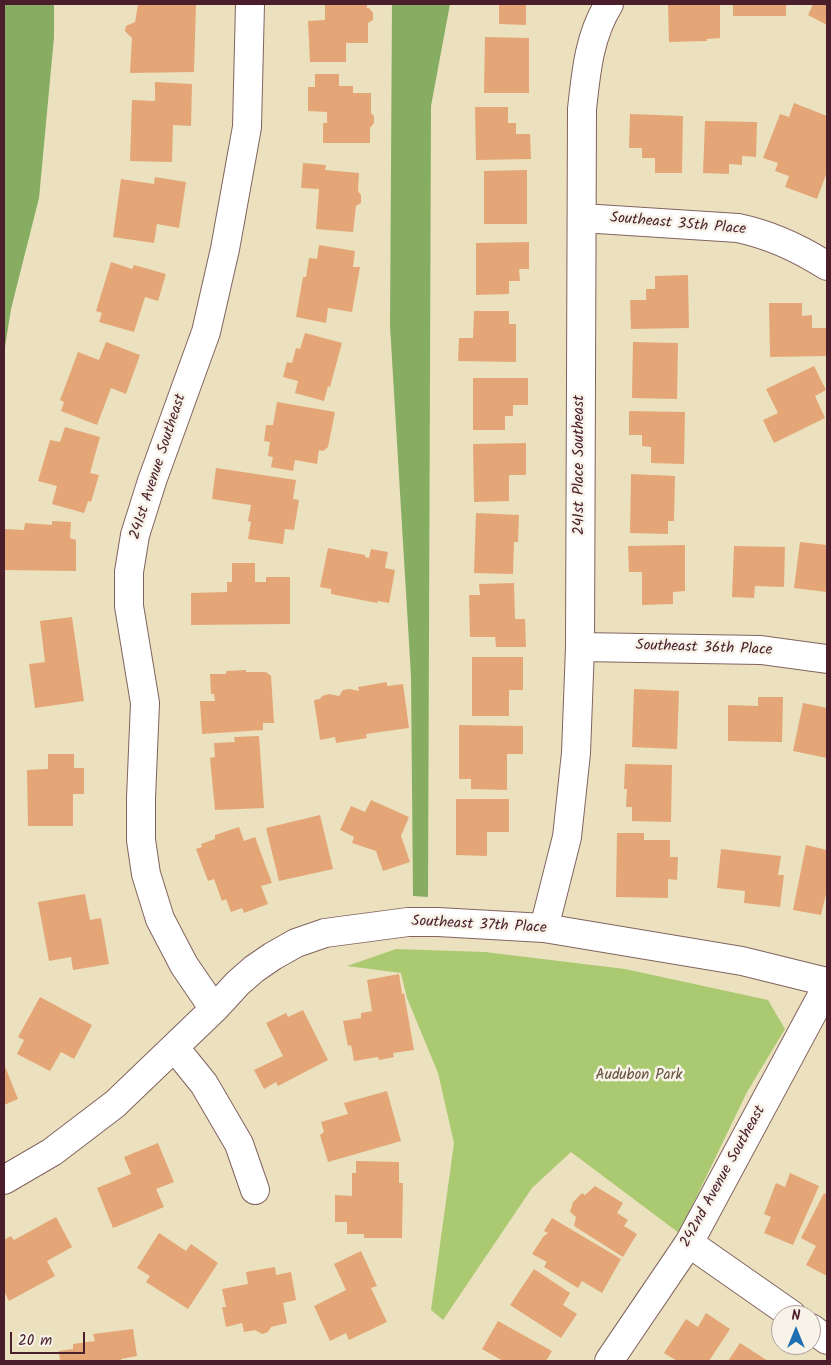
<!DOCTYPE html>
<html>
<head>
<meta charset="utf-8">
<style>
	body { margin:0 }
	#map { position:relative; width:831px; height:1365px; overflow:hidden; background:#ebe1bf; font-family:Kalam,sans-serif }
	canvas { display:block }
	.frame { position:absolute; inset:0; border:5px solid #4a1f2b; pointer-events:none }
	.north { position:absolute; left:771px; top:1305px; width:50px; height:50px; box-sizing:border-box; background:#f7f3e8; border:1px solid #b29e9c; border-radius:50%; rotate:0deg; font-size:14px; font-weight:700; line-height:20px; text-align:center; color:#4a1f2b }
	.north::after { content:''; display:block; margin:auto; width:18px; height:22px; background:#1f6fb2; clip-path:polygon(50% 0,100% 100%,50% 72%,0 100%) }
	.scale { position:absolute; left:10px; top:1332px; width:75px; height:22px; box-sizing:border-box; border:2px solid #4a1f2b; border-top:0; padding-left:6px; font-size:15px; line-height:18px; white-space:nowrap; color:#4a1f2b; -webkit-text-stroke:4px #f7f3e8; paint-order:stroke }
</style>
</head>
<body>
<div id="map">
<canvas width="831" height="1365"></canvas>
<div class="frame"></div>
<div class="north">N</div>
<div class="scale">20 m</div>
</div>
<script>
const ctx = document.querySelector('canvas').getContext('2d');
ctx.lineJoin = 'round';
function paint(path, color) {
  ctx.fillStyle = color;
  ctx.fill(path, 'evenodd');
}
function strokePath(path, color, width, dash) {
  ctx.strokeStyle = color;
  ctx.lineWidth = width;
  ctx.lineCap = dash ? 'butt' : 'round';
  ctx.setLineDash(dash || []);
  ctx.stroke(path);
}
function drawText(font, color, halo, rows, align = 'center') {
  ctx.font = font + ' Kalam,sans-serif';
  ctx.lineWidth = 5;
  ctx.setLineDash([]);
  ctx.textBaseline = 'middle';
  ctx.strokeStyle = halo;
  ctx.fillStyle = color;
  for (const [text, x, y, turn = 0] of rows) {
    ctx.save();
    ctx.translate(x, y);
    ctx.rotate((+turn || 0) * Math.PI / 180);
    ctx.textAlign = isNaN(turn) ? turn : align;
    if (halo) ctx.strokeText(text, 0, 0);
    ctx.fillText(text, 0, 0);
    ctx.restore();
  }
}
const green = new Path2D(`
	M396,949L485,952L625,969L768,1000L785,1029L747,1092L679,1233L571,1152L532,1188L443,1320L431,1310L454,1143L438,1073L407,998L401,973L347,966Z`);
const forest = new Path2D(`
	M4,4H54V37L39,198L11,309L4,353Z
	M392,4H450L431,106L428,897L413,896L411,676L390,326Z`);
const building = new Path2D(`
	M138,4H196L194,72L130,73L132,38L125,31L126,26L135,22Z
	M325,4H367V8H369L373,13V20L368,23V43H346V62H310L308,21L325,20Z
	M499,4H526V25L499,24Z
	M668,4H720V38L707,39V41L669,42Z
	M733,4H786V16H733Z
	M813,4H827V25L808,15Z
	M485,37L529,38V93H484Z
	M315,74H339V86H353V93H371V113L374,116V123L370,128V143H323V123H327V112L308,111V87H315Z
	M155,82L192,84L191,126L173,125L172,162L130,161L132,100L155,101Z
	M794,103L827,116L826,138L827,139V172L817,199L785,187L789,176L775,171L778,163L763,158L780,114L789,117Z
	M475,107H508V123H516V134H530L531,159L476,160Z
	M630,114L683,116L682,173H655V158H642V148H629Z
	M705,121L757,122L756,157L742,156V165L729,164V174L703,173Z
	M303,163L326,165L325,170L359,173L358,191L361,195V203L356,206L353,232L316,229L319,189L301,188Z
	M527,170V224H484V171Z
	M155,177L186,182L179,228L157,224L154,243L113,237L121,179L154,184Z
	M529,242V269H519L520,281H509V294L476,295V243Z
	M319,245L355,251L353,267H360L352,312L328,308L326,323L296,317L303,277H306L309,258L317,259Z
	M111,262L132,269L134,265L166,274L158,301L145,297L134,332L99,322L102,313L96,311Z
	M688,275L689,328L631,329L630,300H646V289H655V276Z
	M769,303H802V316L812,315V328H827V356L770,357Z
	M474,311H509V324H516V362L458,361L459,338H473Z
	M305,333L342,343L330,387L328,386L324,401L295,393L298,381L283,377L287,362L292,363L296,348L300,349Z
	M106,342L140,355L126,394L111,388L97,425L61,411L64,402L60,400L78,352L99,360Z
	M633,342L678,343L677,399L632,398Z
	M814,366L826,390L815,396L825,418L774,443L763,420L778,413L766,389Z
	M473,378H528V405H513V416H505V430H473Z
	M277,402L335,412L328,447L323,451L319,450L317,464L295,460L293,471L271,467L273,457L268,456L270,442L264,441L266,425H273Z
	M629,411L685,412L684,464L651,463V447L642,446V435H629Z
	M65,427L100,437L90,473L99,475L91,502L88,501L84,513L52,504L57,486L38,481L50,440L60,442Z
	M526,443V475H509V501L474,502L473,444Z
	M216,468L296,480L293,499L299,500L294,530L285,529L283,544L248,539L251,522L248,521L251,505L212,499Z
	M631,474L675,476L674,521H668V534L630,533Z
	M476,513L519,515L518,542H514L513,574L474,573Z
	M52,521L71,522L70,538L76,540V571L4,570V529L24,530L25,523L52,525Z
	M800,542L827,545V592L794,588Z
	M685,545V591L673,592V604L642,605V572H629L628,546Z
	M734,546L785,547L784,587L755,586L754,598L732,597Z
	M328,548L365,555V557L369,558L371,549L388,552L385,568L395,570L389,603L378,601L377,603L331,594V589L320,587Z
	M232,563H255V582H266V577H290V624L191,625V593L227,592V582H232Z
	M514,583L515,619H525L526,647H496L495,637H470L469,595H480L479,584Z
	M72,617L84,701L35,708L29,664L45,662L40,621Z
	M472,657H523V690H509V716H472Z
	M246,670V672H266L271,676L274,723H263V730L202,734L200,701H215L214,694H211L210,674H226V671Z
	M387,682V686L403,684L409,728L366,734L367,738L336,743L335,737L320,740L314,700L320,699L322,696L329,694L339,696L343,690L350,689L359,691L358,687Z
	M634,689L679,691L677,749L632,747Z
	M758,697H783L782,742L728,741V705L758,706Z
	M803,703L827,708V758L793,751Z
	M459,725L523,726V754H507V790L471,789V779H459Z
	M259,736L264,808L215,810L210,758L215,757L214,743L235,742L234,737Z
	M48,754H74V768H84V794H73V826H28L27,770L48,769Z
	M625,764L672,765L671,822L632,821V807H626L627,789H624Z
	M456,799H509V832H487V856L456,855Z
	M371,800L409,817L401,836L410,862L383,871L376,851L352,843L354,837L340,830L351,806L365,812Z
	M320,815L333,869L279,881L266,828Z
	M239,827L244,841L255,837L272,883L261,886L268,904L244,913L242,908L231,912L226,899L222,901L214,879L208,881L196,849L202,847L201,844L215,839V835Z
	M617,833H644V840H670V857H678L677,880L668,879V898L616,897Z
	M806,845L827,850V890L821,915L793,910Z
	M721,849L781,856L778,875H784L780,907L744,903L745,891L717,888Z
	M85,894L90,920L101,918L109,964L73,970L71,957L49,961L38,902Z
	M399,974L402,994L404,993L414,1050L393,1053L394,1057L379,1060L378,1057L354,1061L351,1045L348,1046L343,1021L361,1018V1013L372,1011L367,980Z
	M40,997L92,1025L74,1059L61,1052L50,1071L17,1054L24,1040L18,1037Z
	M303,1010L328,1060L278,1086L276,1082L264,1089L254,1070L283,1056L266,1023L286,1013L288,1017Z
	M4,1064L18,1099L4,1105Z
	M387,1091L401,1141L328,1162L320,1135L324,1132L321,1122L348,1114L344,1103Z
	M158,1143L174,1182L156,1189L164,1207L113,1228L97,1188L131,1174L124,1157Z
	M356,1161L399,1162V1183H403L402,1238H364V1234H347V1222H335V1195L352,1196V1173H356Z
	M790,1173L819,1186L793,1245L764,1233L771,1217L764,1214L776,1183L785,1187Z
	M595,1186L623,1203L617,1213L628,1220L624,1226L637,1234L623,1257L574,1226L576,1217L570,1212L573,1202L582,1193L585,1195Z
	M824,1193L827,1195V1276L806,1265L816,1246L801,1238Z
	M56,1217L72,1247L47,1261L55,1276L9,1301L4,1291V1240L11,1236L14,1240Z
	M552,1218L621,1259L602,1293L582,1281L578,1288L544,1267L547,1262L532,1254L543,1237L548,1233L544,1231Z
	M159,1233L186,1251L191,1244L218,1263L188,1309L146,1282L150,1276L137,1268Z
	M361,1251L377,1286L371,1288L387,1322L349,1340L346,1333L330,1341L314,1306L346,1290L334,1264Z
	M275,1267L276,1275L291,1272L296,1300L283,1303L287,1323L271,1327L268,1332L262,1334L255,1330L244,1332L242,1323L226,1327L222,1307H226L222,1289L248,1284L246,1272Z
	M534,1269L570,1293L563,1305L577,1314L561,1338L510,1305Z
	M706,1313L730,1329L709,1361H677L664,1353L686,1319L698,1327Z
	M498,1321L552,1351L546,1361H503L482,1349Z
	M133,1329L137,1356L121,1359V1361H60L59,1351L73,1349V1344L95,1341L93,1334Z
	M740,1343L768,1361H728Z`);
const minor = new Path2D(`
	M582,218L738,228C771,235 799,248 827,266
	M580,647L761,650L827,659
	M544,928L567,837L576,753L580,647L582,109C586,73 589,36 609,4
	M214,1009L184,965L160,919L146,874L141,840V798L145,703L129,606V572L135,535L152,481L206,332L225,249L247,127L250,4
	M175,1048L204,1084L239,1144L255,1190
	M4,1180L52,1152L115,1104L214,1009L238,983L254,969L273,956L296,943L325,933L408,922H438L544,928L742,961L827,982
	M689,1243L792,1315
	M811,1328L827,1340
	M609,1361L689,1243L827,986`);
const streetNames = [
	["Southeast 35th Place",678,225,5],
	["241st Place Southeast",580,465,-90],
	["241st Avenue Southeast",159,467,-72],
	["Southeast 36th Place",704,649,2],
	["Southeast 37th Place",479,926,3],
	["242nd Avenue Southeast",724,1177,-61]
];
const parkNames = [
	["Audubon Park",639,1076]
];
paint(green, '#aac971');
paint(forest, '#87ad63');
paint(building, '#e4a676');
strokePath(minor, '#82635f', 30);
strokePath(minor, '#fff', 28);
drawText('15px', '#4a1f2b', '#f7f3e8', streetNames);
drawText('15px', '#675240', '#f7f3e8', parkNames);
</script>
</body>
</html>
